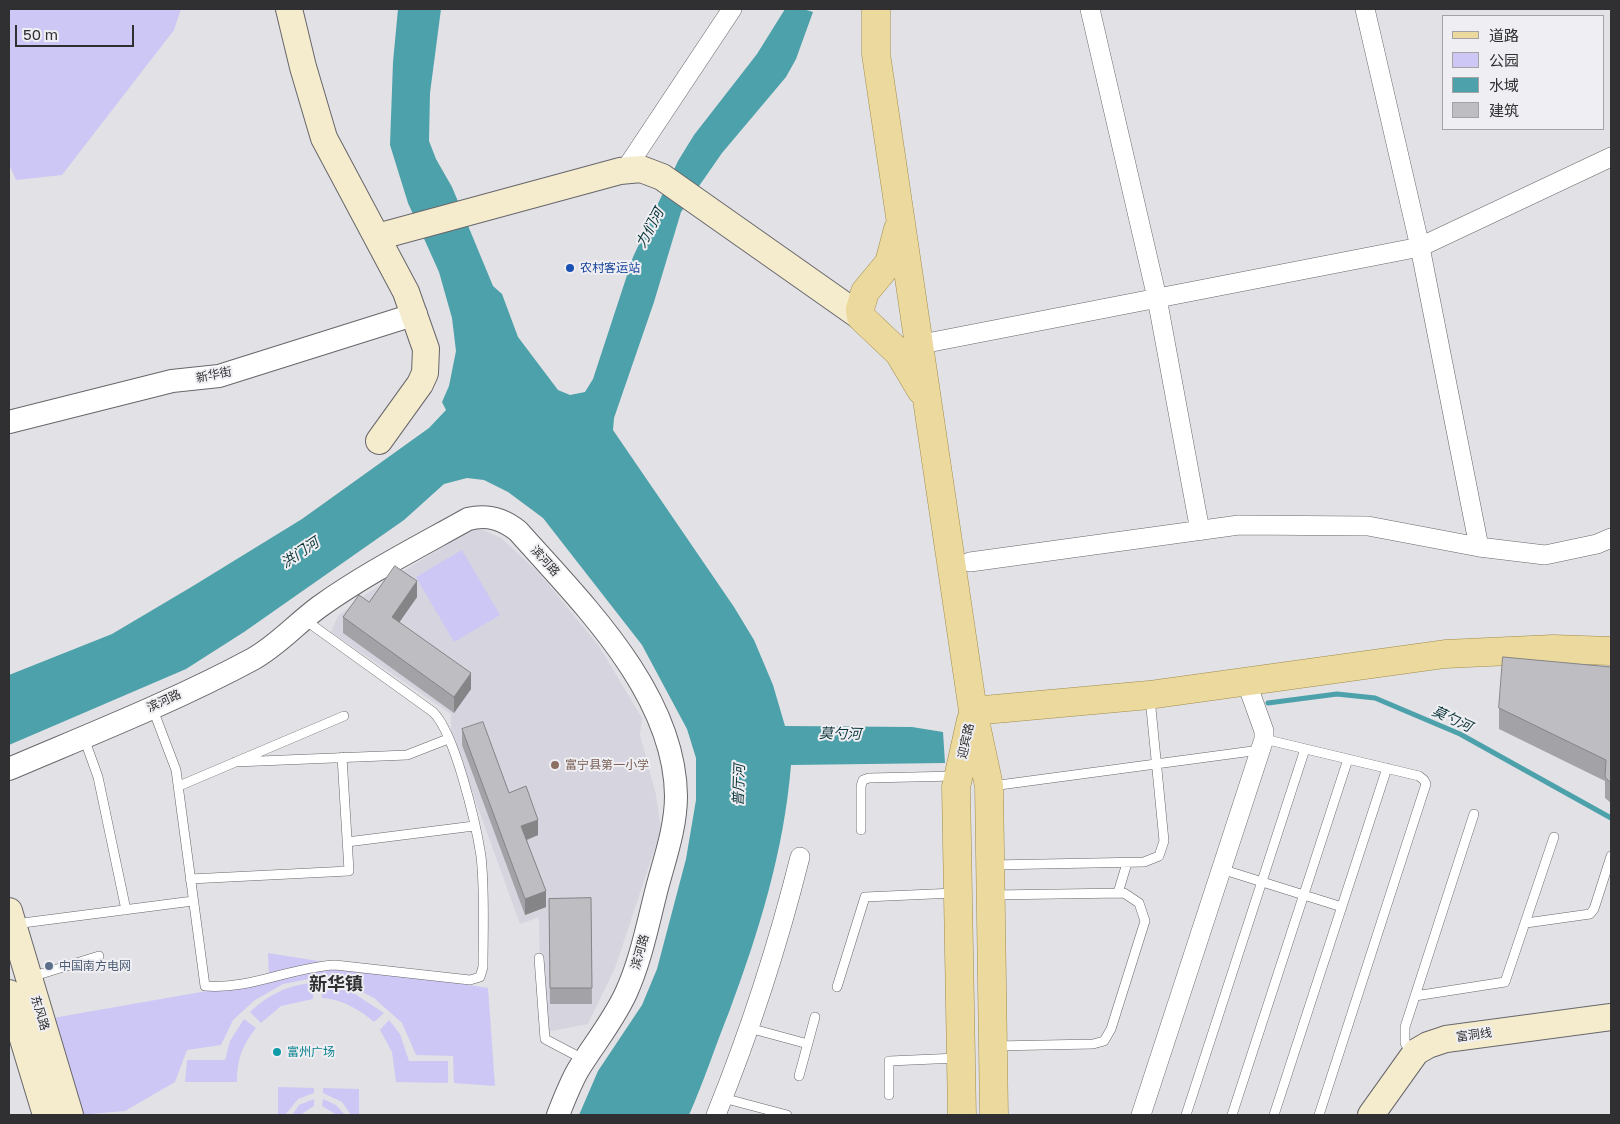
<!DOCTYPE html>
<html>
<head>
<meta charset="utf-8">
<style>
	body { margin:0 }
	#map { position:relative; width:1620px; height:1124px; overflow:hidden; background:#e2e1e5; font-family:"Golos Text","Noto Sans SC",sans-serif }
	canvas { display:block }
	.frame { position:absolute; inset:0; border:10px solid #302f31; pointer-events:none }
	.legend { position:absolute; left:1442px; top:15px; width:162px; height:115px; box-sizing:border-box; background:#efeff3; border:1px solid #a3a2a5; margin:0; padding:6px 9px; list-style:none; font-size:15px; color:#302f31 }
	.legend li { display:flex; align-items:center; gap:10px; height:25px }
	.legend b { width:25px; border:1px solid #a3a2a5 }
	.scale { position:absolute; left:15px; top:25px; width:119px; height:22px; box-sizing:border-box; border:2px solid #302f31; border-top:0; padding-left:6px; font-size:15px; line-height:18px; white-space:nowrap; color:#302f31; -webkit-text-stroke:4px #efeff3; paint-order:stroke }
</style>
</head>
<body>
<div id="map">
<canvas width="1620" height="1124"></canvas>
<div class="frame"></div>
<ul class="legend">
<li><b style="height:6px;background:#ebd99d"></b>道路</li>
<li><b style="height:14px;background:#cdc7f5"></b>公园</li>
<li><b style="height:14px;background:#4da1aa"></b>水域</li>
<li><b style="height:14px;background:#bebec2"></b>建筑</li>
</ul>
<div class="scale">50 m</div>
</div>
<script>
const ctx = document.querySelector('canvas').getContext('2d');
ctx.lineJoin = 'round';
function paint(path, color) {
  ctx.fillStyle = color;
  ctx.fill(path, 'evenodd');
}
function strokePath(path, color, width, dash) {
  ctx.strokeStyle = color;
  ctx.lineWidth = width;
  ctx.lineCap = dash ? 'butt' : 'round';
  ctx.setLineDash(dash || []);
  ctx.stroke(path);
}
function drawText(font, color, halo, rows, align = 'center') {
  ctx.font = font + ' "Golos Text","Noto Sans SC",sans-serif';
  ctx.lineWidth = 4;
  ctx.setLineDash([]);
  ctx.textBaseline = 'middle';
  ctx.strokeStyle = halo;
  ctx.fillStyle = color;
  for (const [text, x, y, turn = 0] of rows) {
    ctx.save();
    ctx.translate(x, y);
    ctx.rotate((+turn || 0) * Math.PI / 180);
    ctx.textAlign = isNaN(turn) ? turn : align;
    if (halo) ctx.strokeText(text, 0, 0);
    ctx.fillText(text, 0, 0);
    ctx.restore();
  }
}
const built = new Path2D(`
	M472,529L483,530L501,538L539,573L599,646L642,718L640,735L656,795L661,830L615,968L588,1024L541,1033L539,917L520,924L451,733V714L331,632L338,616L366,594Z`);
const green = new Path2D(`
	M9,9H181L174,30L62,175L16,180L9,164Z
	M462,550L500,615L454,642L416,577Z
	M268,953L488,988L495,1086L454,1083L453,1056L416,1055L402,1023L374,998L349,985L314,978L283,984L255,1000L233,1020L221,1045L187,1050L175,1082L125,1111L79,1115L53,1018L269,980Z
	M313,983V999L281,1006L261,1023L250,1012C268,995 287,985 313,983Z
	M321,983L352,992L384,1013L374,1022C360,1010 342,999 322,998Z
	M244,1019L256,1028C242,1046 237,1060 237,1082H185L187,1060H225L230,1041Z
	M389,1020L400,1034L409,1061H448V1083L396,1082L392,1052L380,1030Z
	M278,1087L314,1088V1093L298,1099L285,1115H278Z
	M323,1088L359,1089V1115H351L342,1102L323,1093Z
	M314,1099V1106L300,1115H292L299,1105Z
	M323,1099L336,1105L345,1115H337L322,1106Z`);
const water = new Path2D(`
	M398,9H441L430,93L429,141L436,159L452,187L493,286L502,294L518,337L558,390L570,395L585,392L593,379L633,257L678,161L694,135L757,54L785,9H803L813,12L796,59L786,77L722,153L681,212L654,302L614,418L613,430L734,607L754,640L773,685L785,726L912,727L943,732L945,763L791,765C784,851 759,932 729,1012C715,1047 704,1081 689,1115H579L598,1071L642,1005L657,969L686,859L696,800V758L687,729L642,645L543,518L508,492L484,480L467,478L444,484L404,520L244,632L186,669L9,745V675L112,634L193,586L302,519L429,428L446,410L442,402L449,386L456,351L452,318L439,272L408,203L390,145L393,62Z`);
const stream = new Path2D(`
	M1268,703L1337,694L1375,698L1460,734L1611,818`);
const service = new Path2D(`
	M152,707L176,770L205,986C250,990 291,967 335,965L470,980L480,977L483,967C483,930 485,892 481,856C476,824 455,733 433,712L305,620
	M84,738L98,777L126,910
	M1264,739L1419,776L1424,780L1426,784L1319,1115
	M235,762L407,755L448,739
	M179,786L344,716
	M992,786L1260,750
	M861,830V786L863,780L869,778L956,776
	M347,842L474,826
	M992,865L1144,862L1159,856L1164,841L1150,698
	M1221,869L1342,907
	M190,879L349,871L342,757
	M1118,893L1127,863
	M993,895L1124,893L1139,903L1145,921L1111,1029L1104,1041L1093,1044L995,1046
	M1526,923L1590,914L1594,909L1611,856
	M15,924L193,901
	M539,958L545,1039L583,1059
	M31,977L99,956
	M837,987L865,897L955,893
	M1415,996L1505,982L1554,837
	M749,1028L808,1044
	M1411,1053L1405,1043V1027L1474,814
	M799,1076L815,1017
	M889,1095V1061L958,1058
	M723,1098L787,1115
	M1186,1115L1305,749
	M1232,1115L1348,759
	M1274,1115L1387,768`);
const minor = new Path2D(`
	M1090,9L1157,298L1200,531
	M627,167L732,9
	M932,342L1420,247L1611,157
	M1479,547L1545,555L1597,544L1611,538
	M970,562L1239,525L1368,526L1479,547L1420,247L1365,9
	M716,1115C750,1031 778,945 800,857
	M1141,1115L1264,739V731L1246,681`);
const tertiary = new Path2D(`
	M9,422L172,381L219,376L416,314
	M9,769C91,734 175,701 253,659C278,645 296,624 319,607C365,574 418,547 468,519C488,514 503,519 518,531C582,603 675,693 676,796C676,827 665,858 657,888C648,923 641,960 626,993C613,1021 594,1044 578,1070C570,1084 564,1100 558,1115`);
const secondary = new Path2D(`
	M289,9L303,67L324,138L406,292L426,349L425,373L420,384L379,441
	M377,237L620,171L641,169L662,177L861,317
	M9,911L70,1115
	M9,993L46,1115
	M1371,1115L1416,1052L1428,1045L1446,1039L1611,1017`);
const primary = new Path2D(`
	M876,9V54L973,711L989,786L994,1115
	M898,229L889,263L865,292L860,309L861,317L899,353L921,390
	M973,711L1149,695L1445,654L1553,649L1611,651
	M962,1115L956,787L971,720`);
const wall = new Path2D(`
	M417,597L399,622L471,689L454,713L343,633V617L369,602Z
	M1611,667V803L1605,798V781L1499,729V708Z
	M462,729L538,835L527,840L546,907L525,915L462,745Z
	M591,898L592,1004H550L549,899Z`);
const shadedWall = new Path2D(`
	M417,581V597L392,633V617Z
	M471,673V689L454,713V697Z
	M538,820V835L521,842V826Z
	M546,891V907L525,915V899Z`);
const building = new Path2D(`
	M395,566L417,581L392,617L471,673L454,697L343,617L359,595L369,602Z
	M1503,657L1611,667V783L1605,777L1606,760L1499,708Z
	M483,722L509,793L526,786L538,820L521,826L546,891L525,899L462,729Z
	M591,898L592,988H550L549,899Z`);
const markers = [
	[570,268,5,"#1a4fb4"],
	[555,765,5,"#8d6e63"],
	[49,966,5,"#5c6f8a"],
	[277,1052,5,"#0f9aa8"]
];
const transitNames = [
	["农村客运站",580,268]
];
const streetNames = [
	["新华街",214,375,-11],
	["滨河路",545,561,48],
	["滨河路",164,701,-25],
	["迎宾路",966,741,-77],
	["滨河路",640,952,-74],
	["东风路",40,1013,73],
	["富洞线",1474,1035,-8]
];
const educationNames = [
	["富宁县第一小学",565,765]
];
const serviceNames = [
	["中国南方电网",59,966]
];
const cultureNames = [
	["富州广场",287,1052]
];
const waterNames = [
	["力们河",650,228,-62],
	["洪门河",300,553,-34],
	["莫勺河",1452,719,25],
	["莫勺河",840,734,1],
	["普厅河",739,785,-88]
];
const districtNames = [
	["新华镇",336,984]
];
paint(built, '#d5d4df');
paint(green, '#cdc7f5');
paint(water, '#4da1aa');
strokePath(stream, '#4da1aa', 5);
strokePath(service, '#67666a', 10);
strokePath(minor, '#67666a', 20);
strokePath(tertiary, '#67666a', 24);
strokePath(secondary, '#67666a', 28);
strokePath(primary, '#a08d4c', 29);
strokePath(service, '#fff', 9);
strokePath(minor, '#fff', 19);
strokePath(tertiary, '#fff', 22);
strokePath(secondary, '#f5ecce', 26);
strokePath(primary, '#ebd99d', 28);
paint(wall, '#a3a3a7');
paint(shadedWall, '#858588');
paint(building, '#bebec2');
strokePath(building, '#858588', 1);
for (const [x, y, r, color] of markers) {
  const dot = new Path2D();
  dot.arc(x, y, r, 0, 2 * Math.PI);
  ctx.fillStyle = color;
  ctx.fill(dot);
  strokePath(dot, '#efeff3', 2);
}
drawText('12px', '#164399', '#efeff3', transitNames, 'left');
drawText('12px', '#302f31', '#efeff3', streetNames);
drawText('12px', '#785e54', '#efeff3', educationNames, 'left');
drawText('12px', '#4e5e75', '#efeff3', serviceNames, 'left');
drawText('12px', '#0d838f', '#efeff3', cultureNames, 'left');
drawText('italic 14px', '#073236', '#efeff3', waterNames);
drawText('bold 18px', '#303033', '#efeff3', districtNames);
</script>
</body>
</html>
